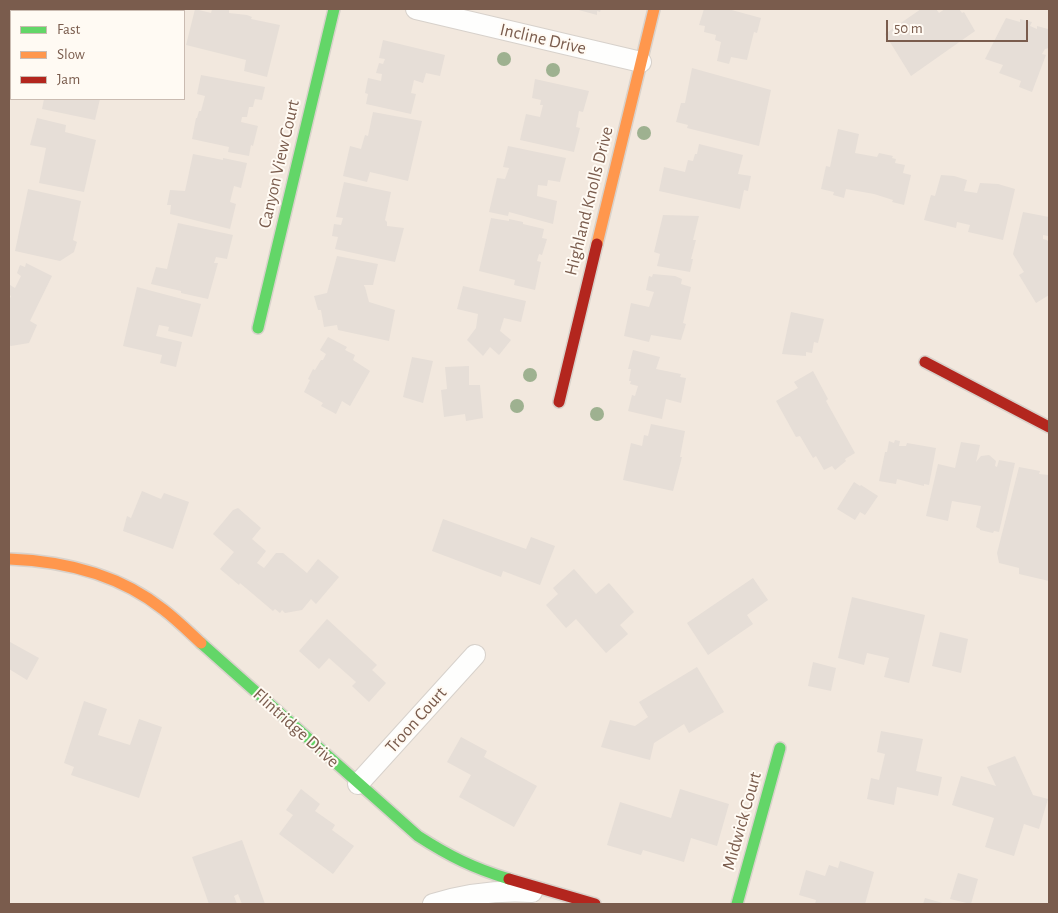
<!DOCTYPE html>
<html>
<head>
<meta charset="utf-8">
<style>
	body { margin:0 }
	#map { position:relative; width:1058px; height:913px; overflow:hidden; background:#f9f5f0; font-family:"Alegreya Sans",sans-serif }
	canvas { display:block }
	.frame { position:absolute; inset:0; border:10px solid #7a5c4d; pointer-events:none }
	.legend { position:absolute; left:10px; top:10px; width:175px; height:90px; box-sizing:border-box; background:#fffaf3; border:1px solid #cabbb1; margin:0; padding:6px 9px; list-style:none; font-size:15px; color:#7a5c4d }
	.legend li { display:flex; align-items:center; gap:10px; height:25px }
	.legend b { width:25px; border:1px solid #cabbb1 }
	.scale { position:absolute; left:886px; top:20px; width:142px; height:22px; box-sizing:border-box; border:2px solid #7a5c4d; border-top:0; padding-left:6px; font-size:15px; line-height:18px; white-space:nowrap; color:#7a5c4d; -webkit-text-stroke:4px #fffaf3; paint-order:stroke }
</style>
</head>
<body>
<div id="map">
<canvas width="1058" height="913"></canvas>
<div class="frame"></div>
<ul class="legend">
<li><b style="height:6px;background:#63d668"></b>Fast</li>
<li><b style="height:6px;background:#ff974d"></b>Slow</li>
<li><b style="height:6px;background:#b3261e"></b>Jam</li>
</ul>
<div class="scale">50 m</div>
</div>
<script>
const ctx = document.querySelector('canvas').getContext('2d');
ctx.lineJoin = 'round';
function paint(path, color) {
  ctx.fillStyle = color;
  ctx.fill(path, 'evenodd');
}
function strokePath(path, color, width, dash) {
  ctx.strokeStyle = color;
  ctx.lineWidth = width;
  ctx.lineCap = dash ? 'butt' : 'round';
  ctx.setLineDash(dash || []);
  ctx.stroke(path);
}
function drawText(font, color, halo, rows, align = 'center') {
  ctx.font = font + ' "Alegreya Sans",sans-serif';
  ctx.lineWidth = 4;
  ctx.setLineDash([]);
  ctx.textBaseline = 'middle';
  ctx.strokeStyle = halo;
  ctx.fillStyle = color;
  for (const [text, x, y, turn = 0] of rows) {
    ctx.save();
    ctx.translate(x, y);
    ctx.rotate((+turn || 0) * Math.PI / 180);
    ctx.textAlign = isNaN(turn) ? turn : align;
    if (halo) ctx.strokeText(text, 0, 0);
    ctx.fillText(text, 0, 0);
    ctx.restore();
  }
}
const residential = new Path2D(`
	M9,9H1049V904H9ZM11,11H184V99H11Z`);
const building = new Path2D(`
	M65,9H124L123,11H64Z
	M195,9L211,13L212,9H229V13L247,15L252,17L251,19L280,25L267,77L244,71L246,60L186,45Z
	M575,9H601L600,12L597,11V15Z
	M704,9H728L761,18L757,33L754,32L747,60L731,57L729,64L717,61L721,42L715,40L716,35L704,32L705,26L699,25Z
	M921,9H936L939,13L945,9H959L962,13L964,12L975,31L911,76L885,34Z
	M1006,18L1020,22V19L1032,22L1030,26L1037,29V26L1048,29L1049,48L1045,49L1042,54L1046,55L1032,92L1019,87L1021,81L999,73L1003,65L985,59Z
	M383,40L445,55L440,76L426,73L423,83L414,80L411,93L416,94L411,114L366,104L368,94L365,93L368,78L381,81L382,74L376,73L379,63L383,64L385,59L379,58Z
	M692,68L771,90L759,146L687,128L688,125L676,122L681,103H685Z
	M201,75L265,87L262,100L255,99L253,107H249L247,117H242L241,122L258,126L253,146L251,145L249,156L228,152L229,147L192,139L196,118H197L199,111H201L205,96L197,94Z
	M535,79L589,91L583,112L579,111L576,127L580,128L574,152L520,140L526,114L540,117L543,105H540L541,100L532,98Z
	M44,99H100L95,120L42,109Z
	M373,112L422,121L408,181L370,172L367,182L343,176L350,146L361,149L365,135L368,136Z
	M37,118L66,125L65,132L96,140L84,192L39,183L46,148L30,145Z
	M838,129L859,134L855,153L877,157L879,153L893,156L892,158L896,159L895,163L905,165L903,173L911,175L904,205L892,202L893,200L874,194L846,189L844,198L833,195L834,192L821,189L826,166L830,167Z
	M699,144L743,155L738,174L751,176L748,191L744,190L740,209L659,191L664,167L685,172L688,160L693,161L695,154H697Z
	M508,146L566,158L560,182L548,180L547,186L538,185L537,196L557,201L553,224L509,212L508,216L489,212L497,178L505,179L509,168L503,167Z
	M193,154L223,160V158L247,163L241,188L234,186L230,202L236,204L230,229L170,214L171,205H167L170,190L185,191Z
	M941,175L954,176L967,180L964,191L977,193L980,183L998,184L1015,189L1003,240L968,232L970,225L957,222L956,228L924,220L931,195L935,196Z
	M344,182L391,192L385,220L387,222V226L404,228L395,262L335,249L338,237L332,236L334,224L341,225L343,218L336,217Z
	M28,189L81,201L73,240L77,242L74,252L60,261L15,251Z
	M1023,212L1049,217L1048,236L1043,235V239L1047,240L1049,243V295L1036,303L1019,275L1024,272L1013,254Z
	M663,215L699,216L693,240H696L691,259H693L690,272L657,266L660,254L654,252Z
	M491,218L509,221V219L523,222V224L544,229L542,238L547,239L542,255L539,254L537,261L541,262L535,290L514,285L515,280L479,271Z
	M178,223L233,235L227,259L216,257L214,263H218L208,299L181,293V291L151,284L156,267L167,269Z
	M337,256L378,264L373,285H364V286L365,287L369,302L395,310L389,341L338,330L337,325L324,327L321,310H318L314,296L327,293Z
	M26,263L52,276L30,321L37,325L29,343L11,346L9,345V300L11,296L9,295V289L10,285L15,288L21,276L17,273L20,265L25,267Z
	M653,274L675,276L682,279L681,284L691,287L683,323L686,324L681,340L651,335L649,342L624,336L631,303L649,307L654,292L646,290L649,276L652,277Z
	M463,286L526,301L521,322L504,318L500,331L511,340L499,355L490,347L483,356L467,340L476,328L478,314L457,309Z
	M137,287L201,304L192,337L168,331L169,327L159,325L156,336L182,342L176,367L160,363L162,355L123,346Z
	M791,312L824,319L818,343L814,342L812,353L806,352V356L782,354Z
	M328,337L347,347L345,350L355,355L353,360L370,371L350,406L342,401L336,414L321,406L323,403L304,392L310,380L308,379L313,369L315,370L321,360H323L326,354L320,350Z
	M633,350L660,357L656,369L681,374L680,377L686,378L681,403L666,399L662,419L628,411L632,395L635,396L638,386L630,384L631,381H629L631,369H628Z
	M412,357L433,361L423,403L403,397Z
	M469,366V385H480L483,418L466,421L465,414L444,417L441,390L447,389L445,367Z
	M813,371L828,399L826,401L855,453L845,459L846,461L835,470L832,466L824,470L816,456L813,458L800,436L796,437L776,401L798,388L794,382Z
	M651,424L685,431L680,457H682L673,491L623,480L631,443L642,446L644,435L648,436Z
	M895,440L900,441L899,446H906L907,443L936,448L929,485L924,484V486L897,479L896,484L879,481L885,452H887L889,441L894,443Z
	M961,442L980,445L976,462L981,456L989,455L996,461L995,466L997,467L999,460L1015,463L999,532L994,531L993,533L980,530V529L976,527L981,506L952,501L948,521L926,516L938,464L955,468Z
	M1019,467L1040,471L1039,474L1049,475V581L1019,574V568L999,563L997,553Z
	M854,482L860,486L861,485L878,496L865,515L860,512L855,520L837,509Z
	M142,491L161,499L164,493L189,502L173,549L123,531L127,516L131,518Z
	M238,508L261,528L252,539L266,551L257,563L264,568L276,553H283L307,573L318,559L339,577L316,604L311,599L302,610L285,613L282,610L280,613L275,609L273,611L240,583L239,585L220,569L234,552L213,534L233,510Z
	M443,519L526,549L531,537L555,546L540,585L503,571L501,577L432,551Z
	M574,569L596,594L609,583L634,612L620,625L628,634L606,653L576,619L566,628L546,605L558,594L553,588Z
	M753,578L768,600L747,615L753,624L708,655L687,623Z
	M852,597L925,615L909,683L884,677L889,658L867,653L864,665L838,658Z
	M327,619L377,665L372,670L386,683L369,702L352,686L356,682L329,658L319,669L299,651Z
	M940,632L968,639L961,673L932,666Z
	M10,642L39,658L27,680L9,669V645Z
	M813,662L836,668L831,691L808,686Z
	M697,667L724,712L689,733L684,724L654,743L650,760L601,747L610,720L635,726L648,717L639,702Z
	M84,701L107,709L98,735L130,745L139,719L162,727L139,798L71,775L74,767L64,763Z
	M881,731L923,739L916,771L942,777L938,796L897,787L894,805L867,799L871,778L879,780L885,754L877,752Z
	M461,737L487,751L484,757L537,786L514,827L459,797L471,775L447,762Z
	M1015,756L1033,795L1048,799L1039,829L1024,824L1014,856L985,847L994,818L952,805L961,776L996,786L987,767Z
	M301,789L320,804L315,811L335,825L332,830L354,846L333,874L279,834L293,815L286,810Z
	M680,789L729,804L717,846L691,838L684,862L643,850L641,855L607,845L620,802L671,818Z
	M242,840L265,904H242L238,894L234,896L237,904H209L192,857Z
	M840,861L874,872L865,904H815L816,900L799,895L806,870L825,876L829,865L838,868Z
	M958,873L978,879L971,904L950,899Z
	M925,898L946,904H923Z`);
const street = new Path2D(`
	M416,9L641,62
	M9,33L11,23
	M358,784L475,655
	M433,904C465,894 499,890 532,892`);
const fast = new Path2D(`
	M258,328L334,9
	M201,643L418,836C449,856 473,868 509,879
	M737,904L780,748`);
const slow = new Path2D(`
	M597,244L654,9
	M9,559C65,561 119,574 164,610C177,620 189,632 201,643`);
const jam = new Path2D(`
	M925,362L1049,427
	M559,402L597,244
	M509,879L595,904`);
const trees = [
	[504,59],
	[553,70],
	[644,133],
	[530,375],
	[517,406],
	[597,414]
];
const streetNames = [
	["Incline Drive",543,39,13],
	["Canyon View Court",279,164,-77],
	["Highland Knolls Drive",589,201,-76],
	["Troon Court",416,720,-48],
	["Flintridge Drive",296,728,42],
	["Midwick Court",742,821,-74]
];
paint(residential, '#f2e8de');
paint(building, '#e6ded7');
strokePath(street, '#d7d1cb', 22);
strokePath(fast, '#d9d2cb', 14);
strokePath(slow, '#d9d2cb', 14);
strokePath(jam, '#d9d2cb', 14);
strokePath(street, '#fefefd', 20);
strokePath(fast, '#63d668', 11);
strokePath(slow, '#ff974d', 11);
strokePath(jam, '#b3261e', 11);
ctx.fillStyle = '#9eb190';
for (const [x, y] of trees) {
  ctx.beginPath();
  ctx.arc(x, y, 7, 0, 2 * Math.PI);
  ctx.fill();
}
drawText('18px', '#7a5c4d', '#fffaf3', streetNames);
</script>
</body>
</html>
